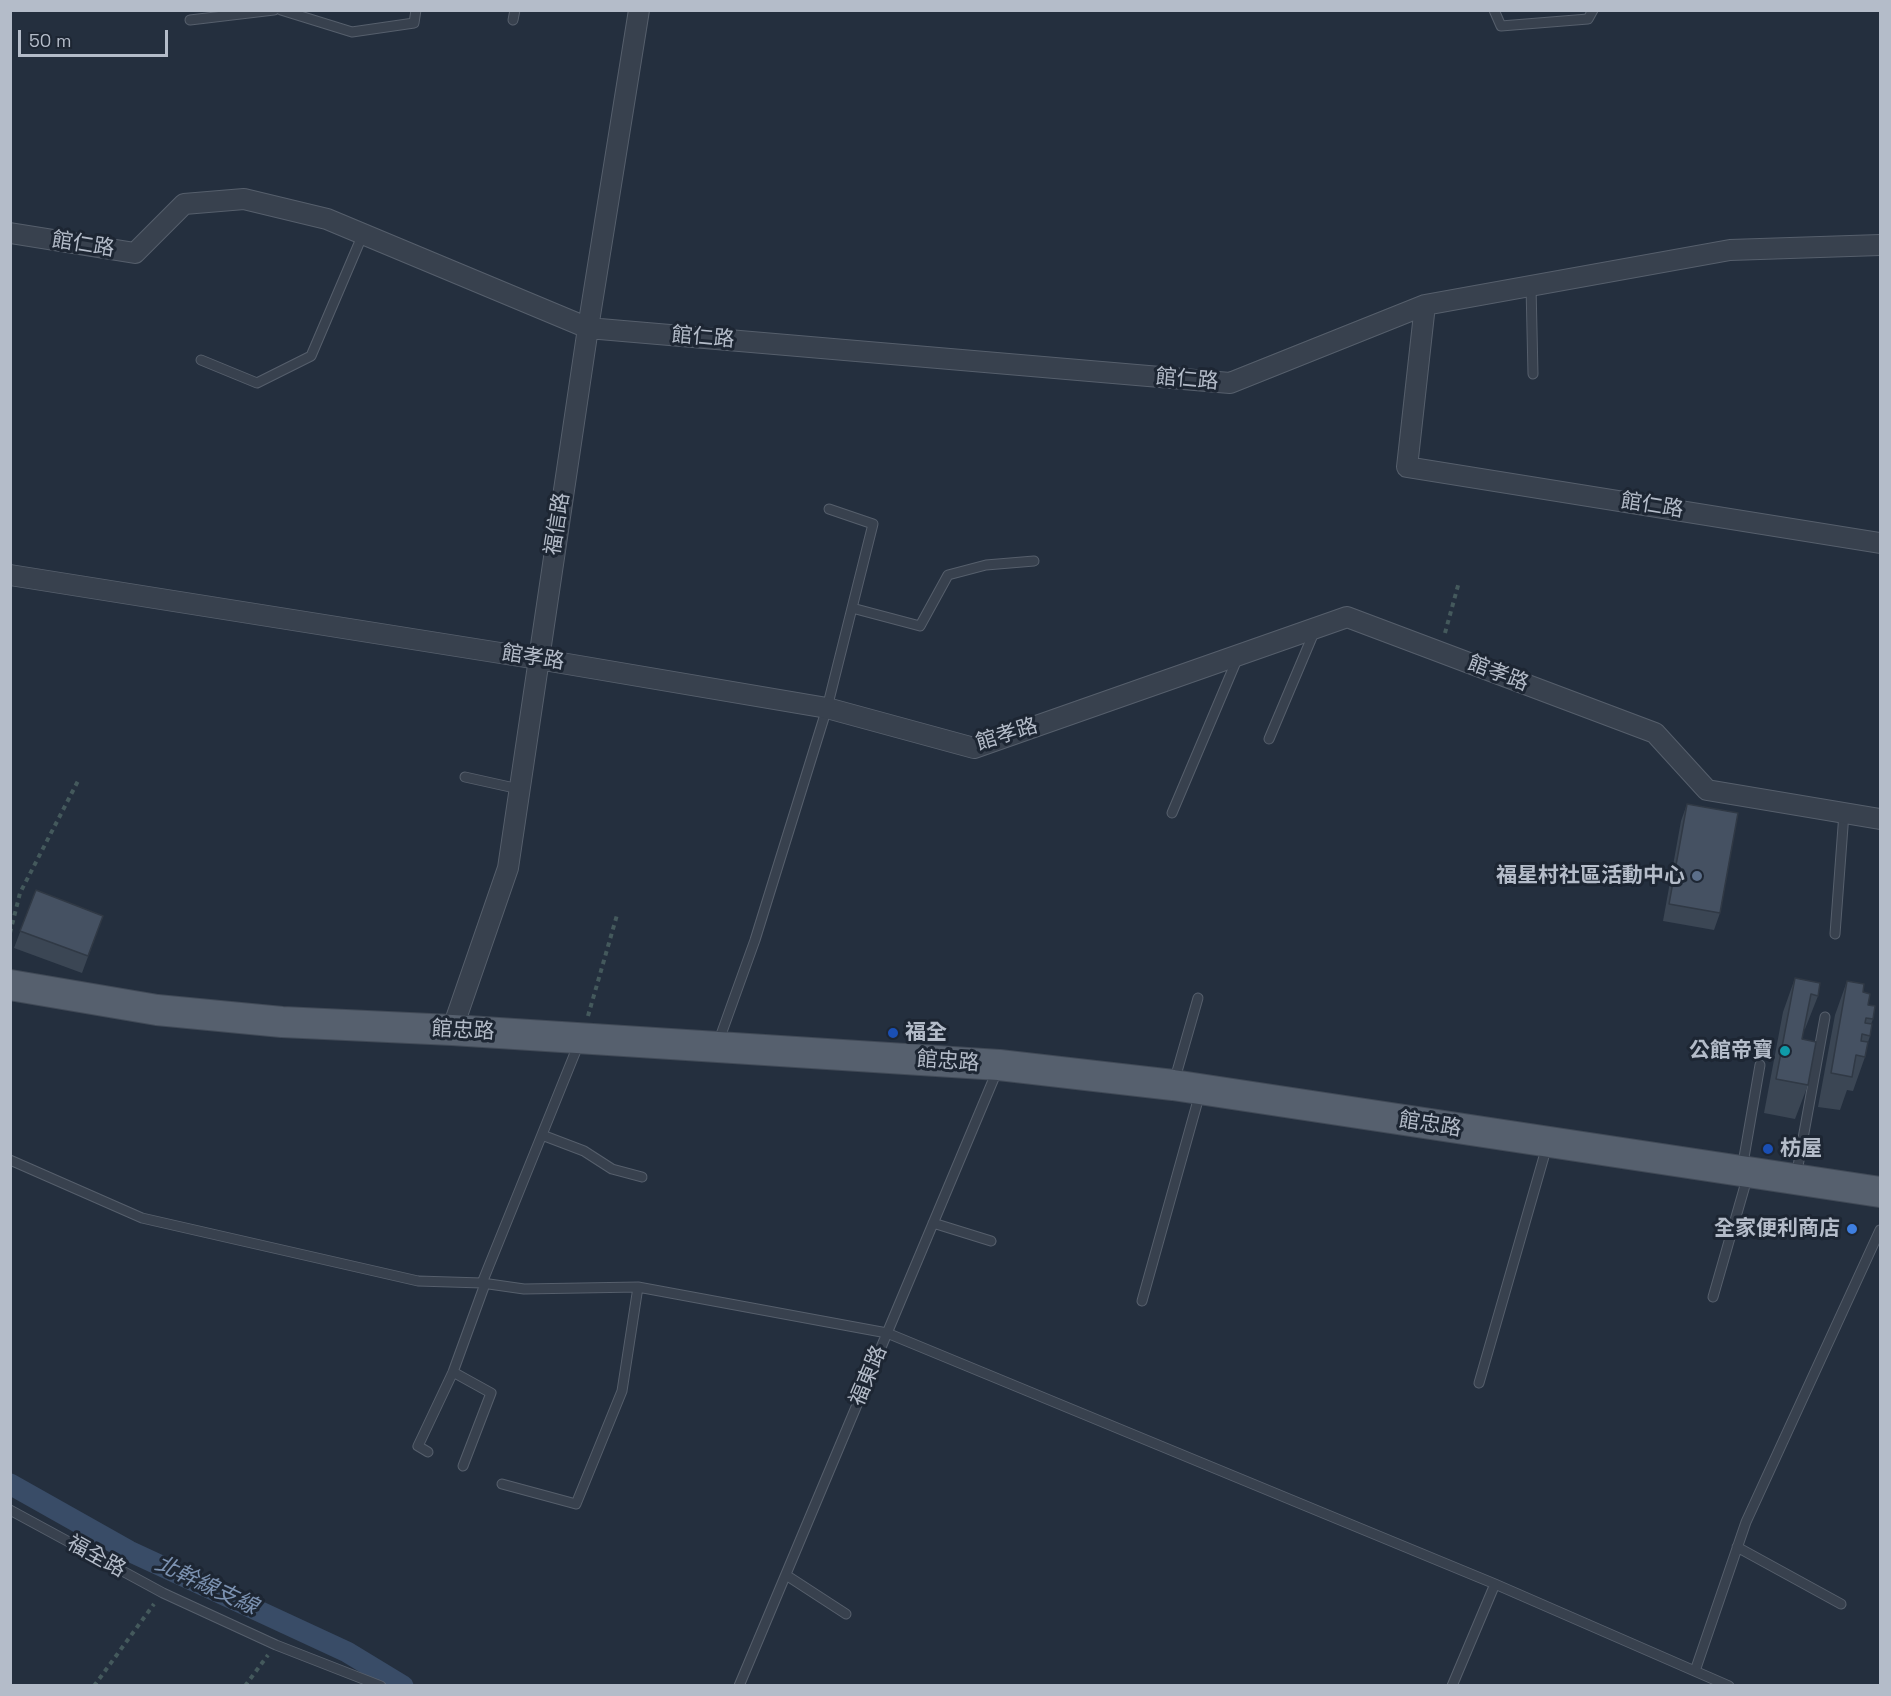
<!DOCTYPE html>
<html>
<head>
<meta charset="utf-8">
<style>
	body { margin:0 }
	#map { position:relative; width:1891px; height:1696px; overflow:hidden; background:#242f3e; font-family:"Space Grotesk",sans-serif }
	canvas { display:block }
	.frame { position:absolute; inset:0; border:12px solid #b4bcc9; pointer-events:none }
	.scale { position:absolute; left:18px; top:30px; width:150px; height:27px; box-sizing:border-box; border:3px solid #b4bcc9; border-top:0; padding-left:8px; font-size:18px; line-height:21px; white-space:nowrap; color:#b4bcc9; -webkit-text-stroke:4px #1d2633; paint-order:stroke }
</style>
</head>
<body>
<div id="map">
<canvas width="1891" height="1696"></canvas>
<div class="frame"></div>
<div class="scale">50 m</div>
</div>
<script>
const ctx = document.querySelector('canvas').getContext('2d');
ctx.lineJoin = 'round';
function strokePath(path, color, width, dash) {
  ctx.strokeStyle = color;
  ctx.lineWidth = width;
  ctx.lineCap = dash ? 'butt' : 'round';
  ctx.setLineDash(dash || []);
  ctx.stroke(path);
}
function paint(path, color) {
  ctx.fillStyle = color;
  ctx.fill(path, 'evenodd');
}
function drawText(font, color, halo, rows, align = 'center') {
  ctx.font = font + ' "Space Grotesk","Noto Sans TC",sans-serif';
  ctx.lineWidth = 6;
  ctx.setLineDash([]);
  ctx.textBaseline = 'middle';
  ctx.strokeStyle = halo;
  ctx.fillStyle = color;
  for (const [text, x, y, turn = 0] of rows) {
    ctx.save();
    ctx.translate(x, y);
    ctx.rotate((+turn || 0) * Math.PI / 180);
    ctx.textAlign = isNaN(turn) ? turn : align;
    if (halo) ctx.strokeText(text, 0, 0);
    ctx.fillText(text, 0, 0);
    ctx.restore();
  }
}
const canal = new Path2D(`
	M10,1484L129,1551L347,1652L403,1686`);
const path = new Path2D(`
	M1445,633L1459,582
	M10,933L20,893L79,779
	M588,1016L617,915
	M94,1686L154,1604
	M245,1686L268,1655`);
const lane = new Path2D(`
	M281,10L352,32L414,23L416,10
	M1494,10L1501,26L1588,19L1593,10
	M190,20L274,10
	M513,20L515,10
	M1531,286L1533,374
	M201,360L257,383L311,356L363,234
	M852,608L920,626L948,575L986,565L1034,561
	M1269,739L1315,630
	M465,777L519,789
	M1172,813L1238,657
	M1835,934L1844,813
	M718,1043L755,940L827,708L873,524L829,509
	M1174,1082L1198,998
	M542,1135L584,1151L612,1169L642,1177
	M10,1160L142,1218L418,1281L482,1283L524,1289L638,1287L887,1333L1495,1584L1729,1686
	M1742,1169L1760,1065
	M1796,1177L1825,1017
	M933,1223L991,1241
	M482,1283L579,1043
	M1713,1297L1748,1175
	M1142,1301L1200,1093
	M453,1372L491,1393L463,1466
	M1479,1383L1547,1146
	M428,1452L418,1446L453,1372L485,1284
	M502,1484L576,1504L622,1391L638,1287
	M10,1510L163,1593L276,1645L381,1686
	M1737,1547L1841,1604
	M786,1575L846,1614
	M1695,1671L1746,1522L1880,1230
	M739,1686L997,1071
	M1452,1686L1495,1584`);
const street = new Path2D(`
	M10,233L135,253L184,204L244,199L327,219L588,328L1230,383L1425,305L1730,250L1880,245
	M1425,305L1407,467L1880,543
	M10,575L538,659L827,708L974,748L1347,617L1655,733L1707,790L1880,819
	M452,1030L508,868L588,328L639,10`);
const primary = new Path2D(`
	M10,985L157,1010L282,1022L452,1030L999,1065L1173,1085L1880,1192`);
const wall = new Path2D(`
	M1687,804L1720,913L1714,930L1663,921L1681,821Z
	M36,890L103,916L82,973L14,948Z
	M1795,978L1818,996L1805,1029H1804L1802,1039L1808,1085L1795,1119L1764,1113L1783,1012Z
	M1847,981L1863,992L1873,1019L1871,1024L1870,1036L1868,1042L1865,1057L1853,1091L1847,1090L1840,1110L1818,1107L1835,1015Z`);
const building = new Path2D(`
	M1687,804L1738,813L1720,913L1669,904Z
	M36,890L103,916L88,956L20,931Z
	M1795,978L1820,983L1818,996L1811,994L1802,1039L1816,1042L1808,1085L1776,1079Z
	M1847,981L1864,984L1863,992L1870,994L1868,1005L1875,1006L1873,1019L1866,1018L1865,1023L1872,1024L1870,1036L1862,1034L1861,1041L1868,1042L1865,1057L1856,1055L1852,1077L1831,1073Z`);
const markers = [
	[1697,876,6,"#5c6f8a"],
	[893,1033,6,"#1a4fb4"],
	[1785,1051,6,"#0f9aa8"],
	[1768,1149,6,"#1a4fb4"],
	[1852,1229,6,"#3f7fe0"]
];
const streetNames = [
	["館仁路",83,245,9],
	["館仁路",703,338,5],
	["館仁路",1187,380,5],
	["館仁路",1652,506,9],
	["福信路",558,524,-81],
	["館孝路",533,658,9],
	["館孝路",1498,674,21],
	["館孝路",1007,735,-17],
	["館忠路",463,1031,3],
	["館忠路",948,1062,4],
	["館忠路",1430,1125,9],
	["福東路",869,1376,-67],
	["福全路",96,1557,29]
];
const poiNames = [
	["福星村社區活動中心",1685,876],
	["福全",905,1033,"left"],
	["公館帝寶",1773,1051],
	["枋屋",1780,1149,"left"],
	["全家便利商店",1840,1229]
];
const waterNames = [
	["北幹線支線",206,1586,25]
];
strokePath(canal, '#394c67', 21);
strokePath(lane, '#565f6c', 11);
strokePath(street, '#565f6c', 22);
strokePath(primary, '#414a57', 32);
strokePath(path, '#44595c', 4, [4.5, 4.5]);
strokePath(lane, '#38414e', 9);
strokePath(street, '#38414e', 20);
strokePath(primary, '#56606e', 30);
paint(wall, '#3b4654');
paint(building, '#455162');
strokePath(building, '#303945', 1.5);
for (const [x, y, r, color] of markers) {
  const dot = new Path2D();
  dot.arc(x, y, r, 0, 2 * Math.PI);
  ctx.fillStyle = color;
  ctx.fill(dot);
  strokePath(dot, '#1d2633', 2);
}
drawText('21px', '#b4bcc9', '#1d2633', streetNames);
drawText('bold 21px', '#b4bcc9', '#1d2633', poiNames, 'right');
drawText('italic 22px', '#7c92b1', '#1d2633', waterNames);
</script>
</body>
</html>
